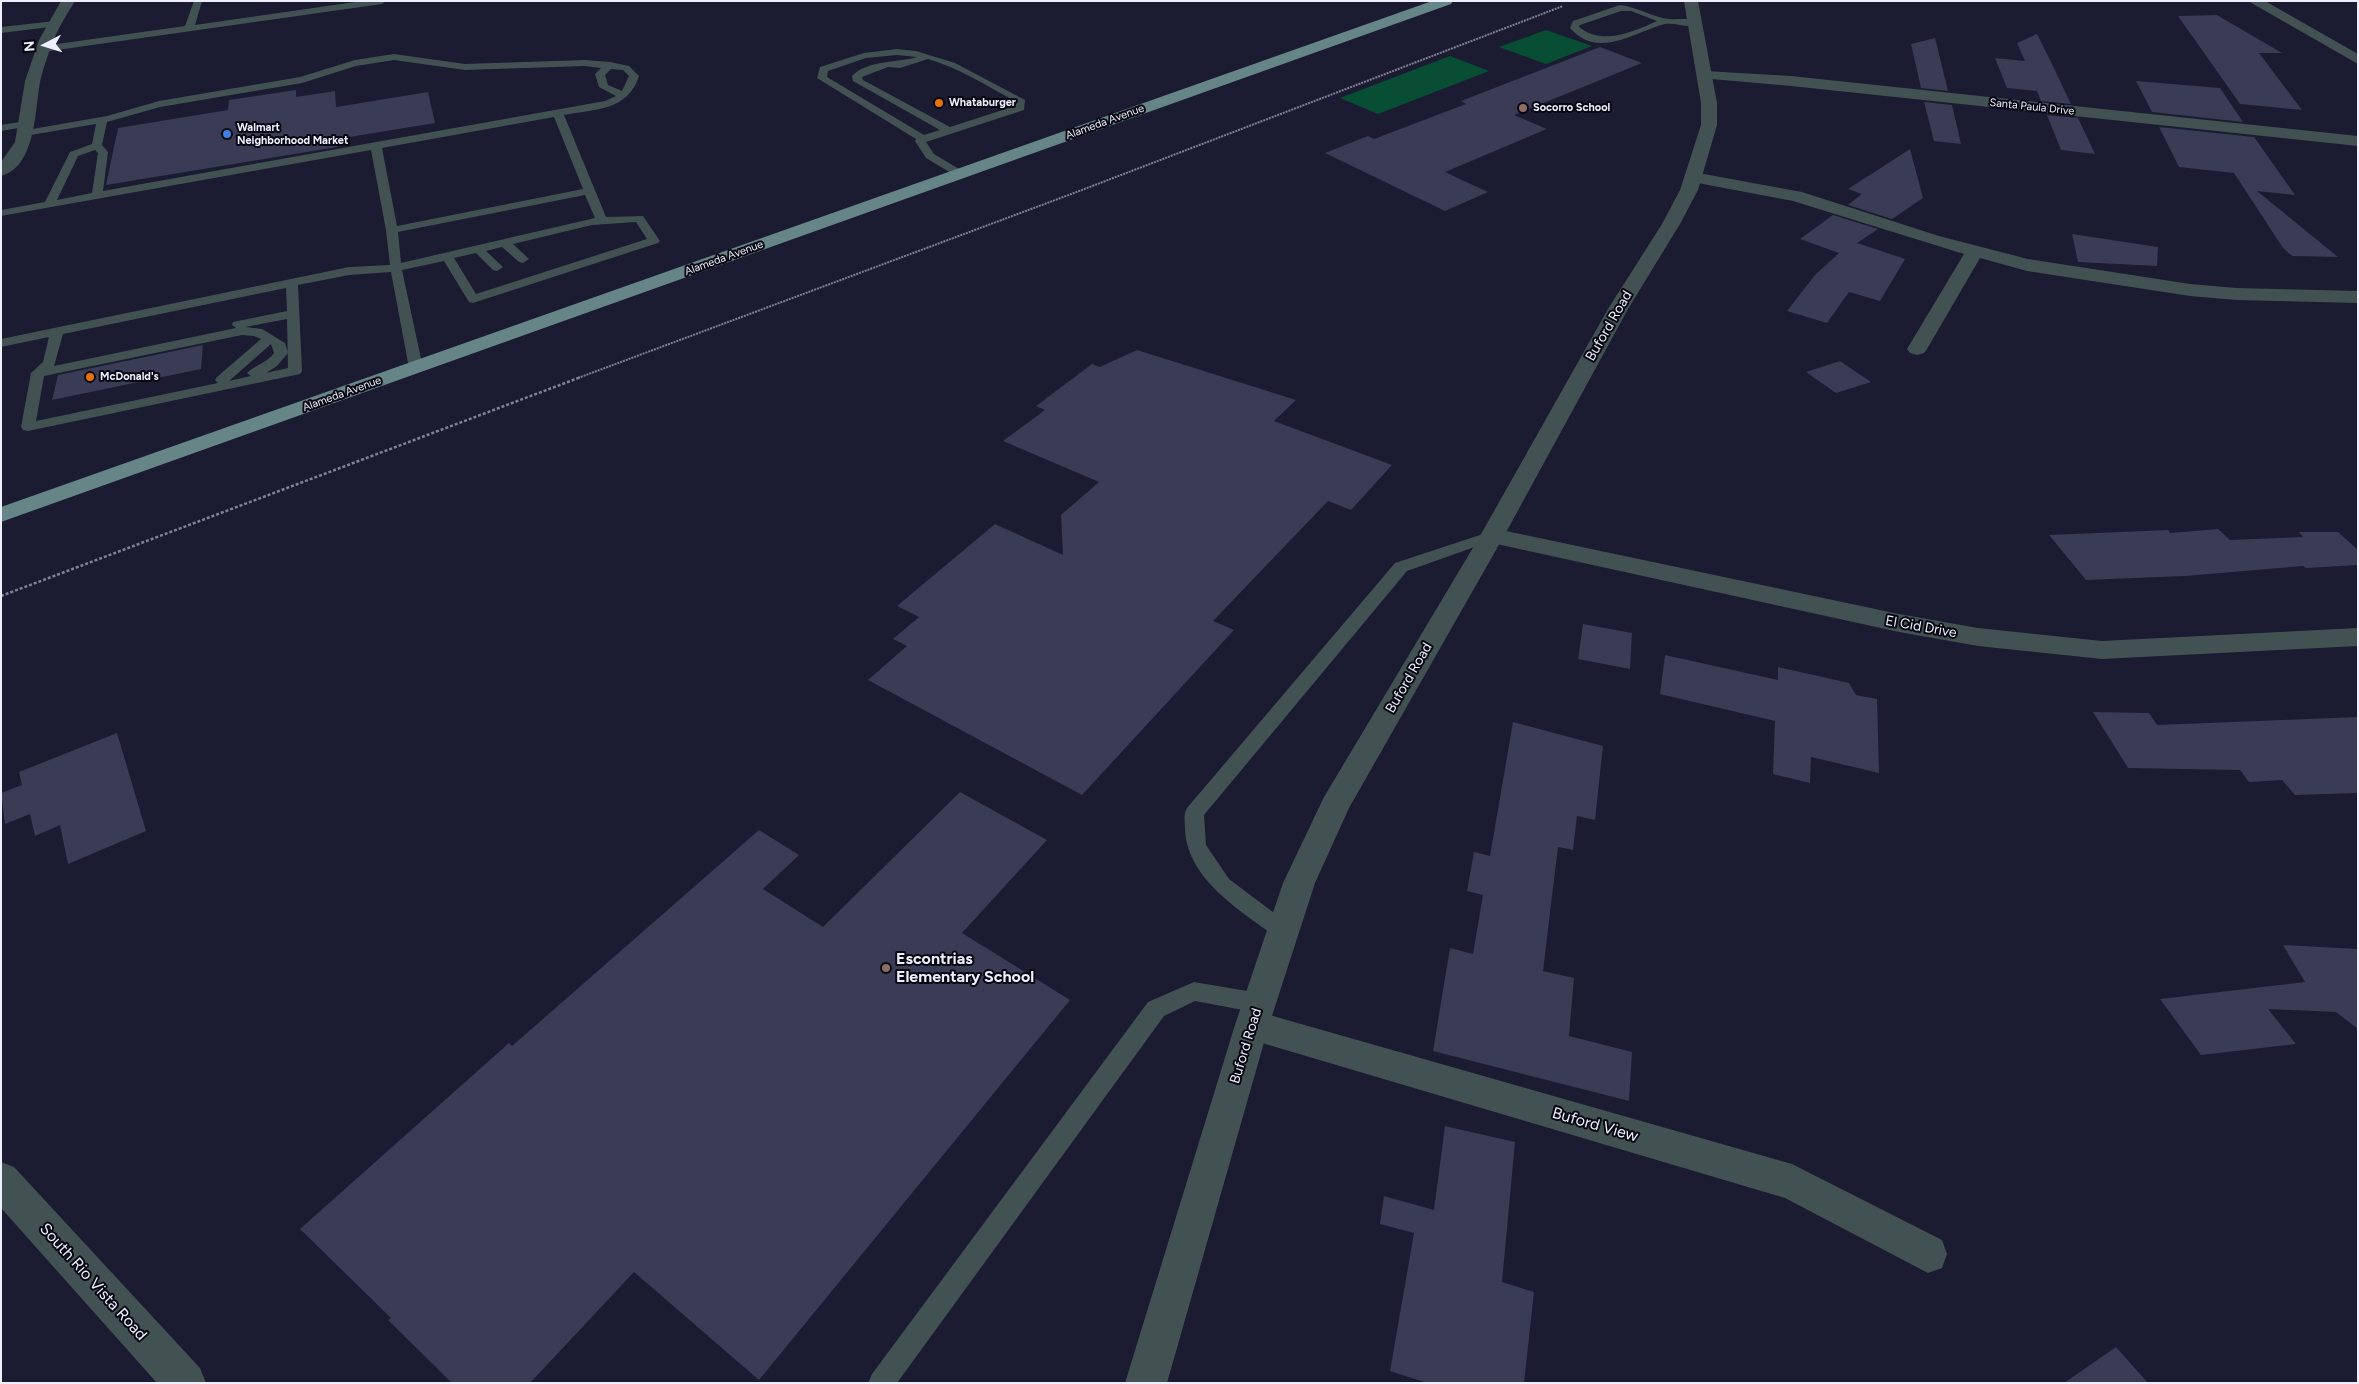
<!DOCTYPE html>
<html>
<head>
<meta charset="utf-8">
<style>
	body { margin:0 }
	#map { position:relative; width:2359px; height:1384px; overflow:hidden; background:#1b1b32; font-family:Figtree,sans-serif }
	canvas { display:block }
	.frame { position:absolute; inset:0; border:2px solid #edeefe; pointer-events:none }
	.north { position:absolute; left:20px; top:20px; width:50px; height:50px; -webkit-text-stroke:4px #070711; paint-order:stroke; rotate:265deg; font-size:14px; font-weight:700; line-height:20px; text-align:center; color:#edeefe }
	.north::after { content:''; display:block; margin:auto; width:18px; height:22px; background:#edeefe; clip-path:polygon(50% 0,100% 100%,50% 72%,0 100%) }
</style>
</head>
<body>
<div id="map">
<canvas width="2359" height="1384"></canvas>
<div class="frame"></div>
<div class="north">N</div>
</div>
<script>
const ctx = document.querySelector('canvas').getContext('2d');
ctx.lineJoin = 'round';
function paint(path, color) {
  ctx.fillStyle = color;
  ctx.fill(path, 'evenodd');
}
function strokePath(path, color, width, dash) {
  ctx.strokeStyle = color;
  ctx.lineWidth = width;
  ctx.lineCap = dash ? 'butt' : 'round';
  ctx.setLineDash(dash || []);
  ctx.stroke(path);
}
function drawText(font, color, halo, rows, align = 'center') {
  ctx.font = font + ' Figtree,sans-serif';
  ctx.lineWidth = 4;
  ctx.setLineDash([]);
  ctx.textBaseline = 'middle';
  ctx.strokeStyle = halo;
  ctx.fillStyle = color;
  for (const [text, x, y, turn = 0] of rows) {
    ctx.save();
    ctx.translate(x, y);
    ctx.rotate((+turn || 0) * Math.PI / 180);
    ctx.textAlign = isNaN(turn) ? turn : align;
    if (halo) ctx.strokeText(text, 0, 0);
    ctx.fillText(text, 0, 0);
    ctx.restore();
  }
}
const green = new Path2D(`
	M1546,30L1592,46L1546,64L1499,47Z
	M1450,56L1489,71L1378,114L1340,98Z`);
const building = new Path2D(`
	M2217,15L2282,53H2259L2302,110L2240,104L2178,16Z
	M2037,34L2052,64L2071,104L2041,101L2037,91L2007,88L1995,58L2025,61L2017,43Z
	M1935,38L1948,91L1921,88L1911,44Z
	M1600,47L1642,63L1514,115L1547,129L1445,172L1488,192L1445,211L1325,153L1368,136L1374,139L1466,104L1461,101Z
	M2136,81L2220,88L2243,122L2152,112Z
	M296,90V97L335,91L336,107L428,92L435,123L337,139V147L106,185L118,128L228,110L229,100Z
	M1924,102L1952,105L1961,144L1934,141Z
	M2047,115L2078,118L2095,154L2061,150Z
	M2159,127L2254,137L2295,195L2257,191L2338,257L2292,256L2283,248L2234,173L2179,167Z
	M1910,149L1923,198L1892,219L1848,205L1862,194L1848,189Z
	M1833,215L1878,229L1857,243L1905,259L1880,301L1849,292L1827,323L1787,311L1815,275L1839,253L1800,239Z
	M2072,234L2158,247L2157,266L2078,262Z
	M203,345L201,369L52,400L58,375Z
	M1137,350L1296,400L1274,421L1392,465L1351,510L1328,501L1213,621L1234,630L1082,795L868,680L907,646L893,639L919,617L897,606L995,524L1063,555L1061,515L1099,482L1003,441L1045,410L1036,406L1092,364L1100,367Z
	M1840,361L1871,382L1836,393L1806,372Z
	M2218,529L2230,540L2303,537L2299,532H2338L2358,550V565L2306,568L2303,566L2185,576L2086,580L2049,535L2168,530L2170,533Z
	M1583,624L1632,633L1630,669L1578,659Z
	M1665,655L1778,680V667L1849,683L1856,695L1877,699L1879,773L1811,757L1810,783L1773,774L1775,721L1660,694Z
	M2093,712L2149,713L2157,725L2358,717V793L2295,795L2282,780L2249,782L2240,770L2128,768Z
	M1513,722L1603,746L1595,820L1577,816L1573,850L1558,847L1543,971L1574,978L1569,1036L1632,1052L1629,1101L1433,1051L1450,948L1473,954L1483,895L1467,891L1474,852L1490,856Z
	M117,733L146,831L68,864L60,825L35,836L30,814L5,824L1,793L22,785L19,772Z
	M960,792L1047,840L962,933L1070,1000L759,1380L634,1272L530,1383H452L388,1320L391,1318L300,1229L509,1043L512,1046L759,830L799,855L763,889L823,927Z
	M2283,945L2358,949V1029L2336,1012L2268,1009L2296,1044L2201,1055L2160,999L2305,982Z
	M1445,1126L1515,1142L1502,1282L1534,1292L1524,1383H1427L1390,1371L1414,1233L1380,1224L1384,1196L1434,1210Z
	M2116,1347L2148,1383H2064Z`);
const pathFar1 = new Path2D(`
	M578,378L1074,193L1563,6`);
const path = new Path2D(`
	M1,596L581,377`);
const service = new Path2D(`
	M194,1H202L195,25L362,1H386L382,4L43,52L38,49L43,46L185,26Z
	M1620,5C1637,7 1652,17 1669,19C1678,20 1692,17 1699,23C1691,30 1676,22 1665,24C1634,32 1598,60 1570,28L1573,21ZM1621,11H1631L1657,21C1632,32 1603,46 1579,27L1580,25Z
	M55,21L59,24L58,26L1,33V27Z
	M897,49L916,51L955,63L1025,100L1024,110L926,142L934,154L964,172V176H956L926,158L915,141L916,139L817,78L820,67L864,53ZM897,55L917,57C897,63 867,60 852,76L853,81L940,130L924,135L827,77L828,71L866,58ZM928,59C959,68 987,86 1015,101V106L950,127L863,80L862,77L888,67L900,68Z
	M394,54L465,64L585,60L610,62L629,66L639,76C628,111 595,109 564,115L606,217L643,216L660,241L658,243L473,303L469,302L444,261L402,270L423,368L416,372L409,368L391,272L349,275L298,285L302,371L300,374L28,431L23,430L21,427L31,373L43,362L49,337L1,347V339L349,267L390,265L386,230L371,150L1,216V210L45,202L70,152L92,144L96,124L25,136L20,133L21,131L107,116L159,101L300,77L355,60ZM394,60L465,70L585,66L601,68L595,74L599,87L616,96L605,101L103,191L108,152L102,145L107,122L160,107L302,83L356,66ZM611,69L623,70L629,76L622,91L608,85L605,75ZM554,117L583,189L397,226L382,148ZM95,150L98,153L92,193L57,200L78,156ZM585,195L595,218L401,263L398,232ZM636,222L647,239L476,294L454,258L476,253L493,270L497,271L503,267L486,251L502,247L519,262L523,263L529,259L513,244L592,225ZM286,288L287,311L233,322L232,325L236,328L54,366L63,334ZM287,319L288,368L266,373L277,366L288,353L285,343L262,329L245,327ZM242,335L254,336L261,339L217,377L215,380L218,383L36,421L44,376ZM271,344L274,353C267,363 255,365 247,373L251,376L229,381Z
	M26,121L30,122V126L1,131V125Z
	M1492,531L1497,533L1500,536L1497,539L1407,571L1204,815L1206,845L1229,879L1290,925L1293,931L1290,937L1283,940L1276,937C1240,910 1188,880 1185,830C1185,822 1183,815 1187,808L1395,563Z
	M1194,982L1259,993L1267,996L1270,1003L1267,1010L1259,1013L1195,1001L1164,1016L897,1383H868L872,1374L1148,1002Z`);
const minor = new Path2D(`
	M2248,1H2265L2358,54V64Z
	M1705,71L1791,76L2358,136V146L1791,86L1700,78L1698,75Z
	M1693,172L1802,192L1939,236L2028,259L2190,284L2236,288L2358,291V303L2236,300L2190,296L2027,271L1980,258L1927,349L1924,353L1917,355L1910,353L1907,349L1964,254L1793,201L1687,181L1684,177L1687,173Z
	M1492,528L1899,614L1978,628L2102,641L2358,628V646L2102,659L1978,646L1899,632L1483,541L1480,536L1483,531Z
	M1252,1010L1792,1164L1942,1240L1947,1254L1942,1268L1928,1273L1785,1198L1252,1040L1240,1036L1235,1025L1240,1014Z`);
const tertiary = new Path2D(`
	M61,1H75C67,14 58,28 53,42C48,54 43,69 40,82C35,109 36,167 1,176V162L15,142L25,81L39,40Z
	M1684,1H1698L1717,103V125L1698,190L1680,224L1628,309L1504,536L1349,808L1315,883L1269,1025L1167,1383H1125L1235,1025L1283,883L1324,797L1480,536L1608,309L1662,224L1680,190L1701,125V103Z
	M1,1162L14,1167L200,1368L206,1383H157L1,1208Z`);
const primary = new Path2D(`
	M1432,1H1453L1451,4L1,522V507Z`);
const markers = [
	[939,103,5,"#e8710a"],
	[1523,108,5,"#8d6e63"],
	[227,134,5,"#3f7fe0"],
	[90,377,5,"#e8710a"],
	[886,968,5,"#8d6e63"]
];
const farPoinames = [
	["Whataburger",949,103],
	["Socorro School",1533,108],
	["Walmart",237,128],
	["Neighborhood Market",237,141],
	["McDonald's",100,377]
];
const farStreetnames = [
	["Santa Paula Drive",2032,107,6],
	["Alameda Avenue",1105,122,-20],
	["Alameda Avenue",724,258,-20],
	["Alameda Avenue",342,394,-20]
];
const streetNames = [
	["Buford Road",1609,326,-60],
	["El Cid Drive",1921,627,10],
	["Buford Road",1409,678,-60],
	["Buford Road",1246,1046,-73]
];
const nearPoinames = [
	["Escontrias",896,959],
	["Elementary School",896,977]
];
const nearStreetnames = [
	["Buford View",1595,1125,16],
	["South Rio Vista Road",93,1282,48]
];
paint(green, '#084e35');
paint(building, '#3a3b54');
strokePath(pathFar1, '#828296', 2, [2, 1]);
strokePath(path, '#828296', 2.5, [3, 2]);
paint(service, '#425252');
paint(minor, '#425252');
paint(tertiary, '#425252');
paint(primary, '#658586');
for (const [x, y, r, color] of markers) {
  const dot = new Path2D();
  dot.arc(x, y, r, 0, 2 * Math.PI);
  ctx.fillStyle = color;
  ctx.fill(dot);
  strokePath(dot, '#070711', 2);
}
drawText('bold 11px', '#edeefe', '#070711', farPoinames, 'left');
drawText('11px', '#edeefe', '#070711', farStreetnames);
drawText('14px', '#edeefe', '#070711', streetNames);
drawText('bold 16px', '#edeefe', '#070711', nearPoinames, 'left');
drawText('16px', '#edeefe', '#070711', nearStreetnames);
</script>
</body>
</html>
